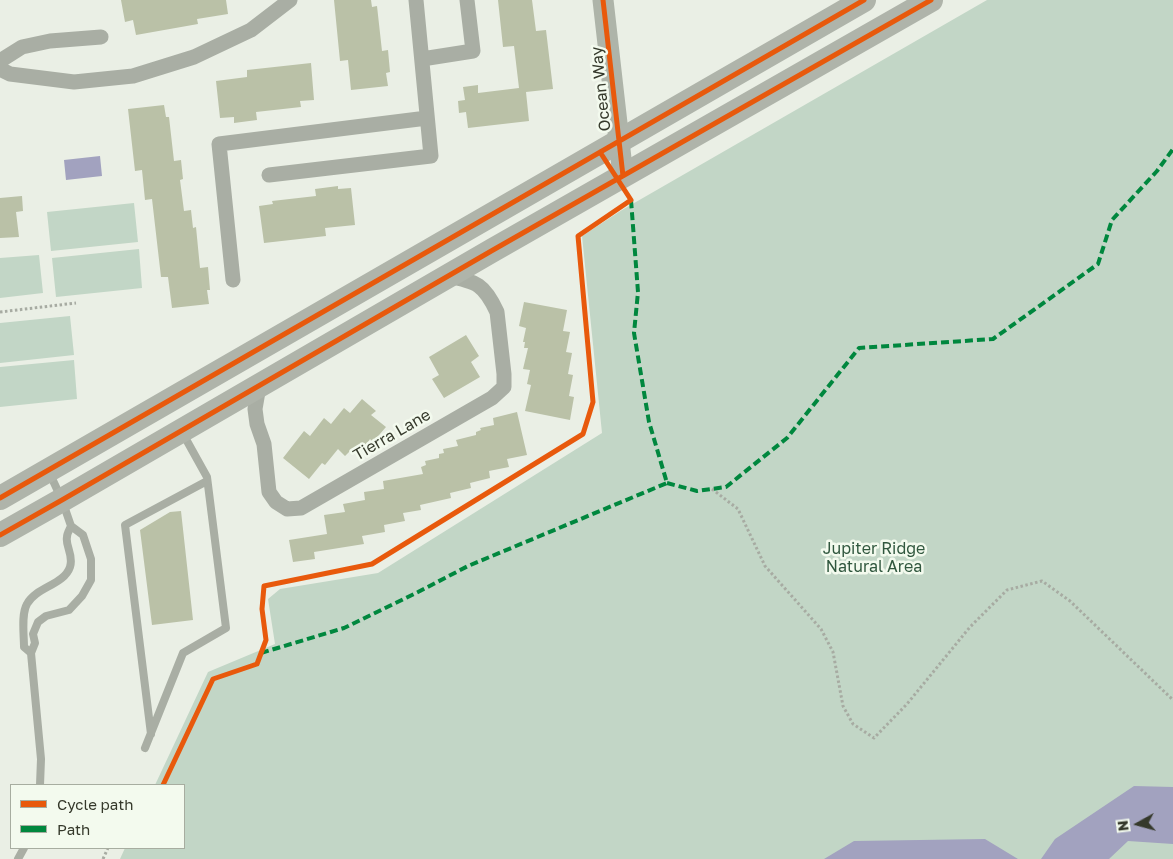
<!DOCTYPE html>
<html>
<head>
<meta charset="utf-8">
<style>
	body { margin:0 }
	#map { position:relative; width:1173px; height:859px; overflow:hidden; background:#eaefe5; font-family:"Golos Text",sans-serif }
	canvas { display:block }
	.legend { position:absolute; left:10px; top:784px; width:175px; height:65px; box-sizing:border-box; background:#f3faee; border:1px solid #a7ada0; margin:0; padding:6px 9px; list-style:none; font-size:15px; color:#35392b }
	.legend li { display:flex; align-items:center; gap:10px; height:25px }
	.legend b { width:25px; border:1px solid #a7ada0 }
	.north { position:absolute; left:1113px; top:799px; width:50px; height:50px; -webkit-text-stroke:4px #f3faee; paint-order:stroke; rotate:263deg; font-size:14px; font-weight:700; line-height:20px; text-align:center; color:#35392b }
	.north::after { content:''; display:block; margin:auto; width:18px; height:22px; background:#35392b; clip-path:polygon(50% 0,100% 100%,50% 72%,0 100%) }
</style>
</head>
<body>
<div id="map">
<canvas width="1173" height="859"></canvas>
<ul class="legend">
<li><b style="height:6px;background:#e8590c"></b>Cycle path</li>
<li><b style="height:6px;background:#00873e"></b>Path</li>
</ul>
<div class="north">N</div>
</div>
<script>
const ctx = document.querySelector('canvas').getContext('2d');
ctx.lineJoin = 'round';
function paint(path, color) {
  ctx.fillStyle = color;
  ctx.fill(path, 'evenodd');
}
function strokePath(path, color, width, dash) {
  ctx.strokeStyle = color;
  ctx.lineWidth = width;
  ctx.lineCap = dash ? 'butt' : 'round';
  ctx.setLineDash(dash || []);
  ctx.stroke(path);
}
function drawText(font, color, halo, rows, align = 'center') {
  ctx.font = font + ' "Golos Text",sans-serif';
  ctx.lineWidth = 5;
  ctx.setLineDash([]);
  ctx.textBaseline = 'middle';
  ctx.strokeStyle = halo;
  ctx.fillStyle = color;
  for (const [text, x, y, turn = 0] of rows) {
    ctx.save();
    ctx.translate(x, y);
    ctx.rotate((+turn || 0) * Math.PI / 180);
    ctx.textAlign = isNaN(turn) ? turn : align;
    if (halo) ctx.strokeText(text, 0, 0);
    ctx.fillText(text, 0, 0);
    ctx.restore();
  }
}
const green = new Path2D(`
	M987,0H1173V859H120L125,848H184V785H155L208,672L275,644L268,599L280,589L378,573L602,433L582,236L622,210Z
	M134,203L138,242L51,251L47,212Z
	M139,249L142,288L56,297L52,258Z
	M39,255L43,293L0,298V258Z
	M70,316L74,355L0,363V323Z
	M74,360L77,399L0,407V367Z`);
const water = new Path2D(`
	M100,156L102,176L66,180L64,160Z
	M1134,786L1173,787V844L1128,841L1109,859H1041L1055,839Z
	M985,839L1018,859H824L854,841Z`);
const building = new Path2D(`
	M121,0H226L228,14L197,19L198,24L136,35L133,20L125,22Z
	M334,0H371L372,7L377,6L382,51L388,50L390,72L386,73L388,86L351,90L348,60L340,61Z
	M498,0H532L536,31L546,30L553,89L526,92L529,121L468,128L466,112L459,113L458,101L465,100L463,87L478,85V93L519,88L514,46L503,47Z
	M311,63L314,100L300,101L301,107L256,112L257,120L234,123V117L220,118L216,81L247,77V70Z
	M164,105L166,117H169L174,161L181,160L183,179L180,180L184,211L191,210L193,228L196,227L200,268L208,267L210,290H207L209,304L172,308L168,277H161L152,199L145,200L142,170L135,171L128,109Z
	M338,186V189L351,188L355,225L325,228L326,236L264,243L259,206L273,204L272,201L316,196L315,189Z
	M22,196L23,211L16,212L19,237L0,238V198Z
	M524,302L567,310L563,331L570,332L566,352L572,353L568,374L573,375L569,396L574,397L570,420L525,411L531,385L527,384L530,370L523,369L528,348H524L525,342H523L526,328L519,326Z
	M466,335L479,356L471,362L480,377L444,398L432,379L439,375L429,357Z
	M362,399L376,411L371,415L386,427L373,442L370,439L366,445L363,443L354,454L350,451L345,456L338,449L325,465L322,463L309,479L283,458L304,431L310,436L324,418L331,424L344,408L350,413Z
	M517,412L527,455L507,459L509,467L489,471L490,478L470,483L471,488L450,493L451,498L420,505L421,510L403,513L405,521L384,525L385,532L362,536L364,544L314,552L315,559L293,562L289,540L327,534L324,515L345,512L343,504L365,500L364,492L384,489L383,481L423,474L421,467L426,465L425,461L439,458V454L444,453L443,449L458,446L456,440L476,435V432L481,430L480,428L494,425L493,418Z
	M181,511L193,620L152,625L140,530L170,512Z`);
const path = new Path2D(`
	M0,312L76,303
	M712,489L738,509L765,566L821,629L833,652L843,706L853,724L874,738L907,704L970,627L1007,590L1042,581L1070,601L1173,700
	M163,785L213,679L257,664L266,640L262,609L264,586L372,564L583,434L593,402L578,236L631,200L628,195
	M103,859L108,848`);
const lane = new Path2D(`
	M49,472L62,500L71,526L83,535L91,559V580L82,596L69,610L46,616L38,622L33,634L35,643L31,653L24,647C24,635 21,614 27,604C36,587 64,585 70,567C74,555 65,546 67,537C67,533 70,529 71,526
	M31,653L41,759L40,785
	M151,734L125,525L207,481
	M145,748L183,653L226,628L207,477L182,432
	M18,859L24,848`);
const street = new Path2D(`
	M422,59L473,51L467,0
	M0,61L22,47L50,41L101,37
	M0,69L10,74L74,82L133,76L194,57L251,30L290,0
	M269,175L431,156L416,0
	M233,280L219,144L427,118
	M259,386L255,409L257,424L264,444L269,492L276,502L287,509L301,508L492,398L504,387V374L497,312C484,284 477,282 448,276`);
const secondary = new Path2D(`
	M603,0L623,176`);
const primary = new Path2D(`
	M0,498L864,0
	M0,535L62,500L493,250L931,0`);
const quiet = new Path2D(`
	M667,483L697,491L726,487L787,438L859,348L993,339L1098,264L1112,220L1157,171L1173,149
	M261,653L344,628L418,592L468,566L667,483L649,422L634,333L638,292L631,200`);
const cycleway = new Path2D(`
	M603,0L623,176
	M0,498L864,0
	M0,535L62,500L493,250L931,0
	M163,785L213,679L257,664L266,640L262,609L264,586L372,564L583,434L593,402L578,236L631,200L600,152`);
const streetNames = [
	["Ocean Way",601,89,-96],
	["Tierra Lane",392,435,-30]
];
const parkNames = [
	["Jupiter Ridge",874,549],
	["Natural Area",874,567]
];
paint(green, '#c2d6c6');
paint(water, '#a2a2bf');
paint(building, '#bac1a7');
strokePath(path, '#a7aba2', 3, [2.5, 2.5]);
strokePath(lane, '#a9aea4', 8);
strokePath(street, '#a9aea4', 15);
strokePath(secondary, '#aeb4a9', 21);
strokePath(primary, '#afb4aa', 24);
strokePath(quiet, '#00873e', 4, [8, 4]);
strokePath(cycleway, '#e8590c', 5);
drawText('16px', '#35392b', '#f3faee', streetNames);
drawText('16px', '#30573e', '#f3faee', parkNames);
</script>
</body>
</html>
